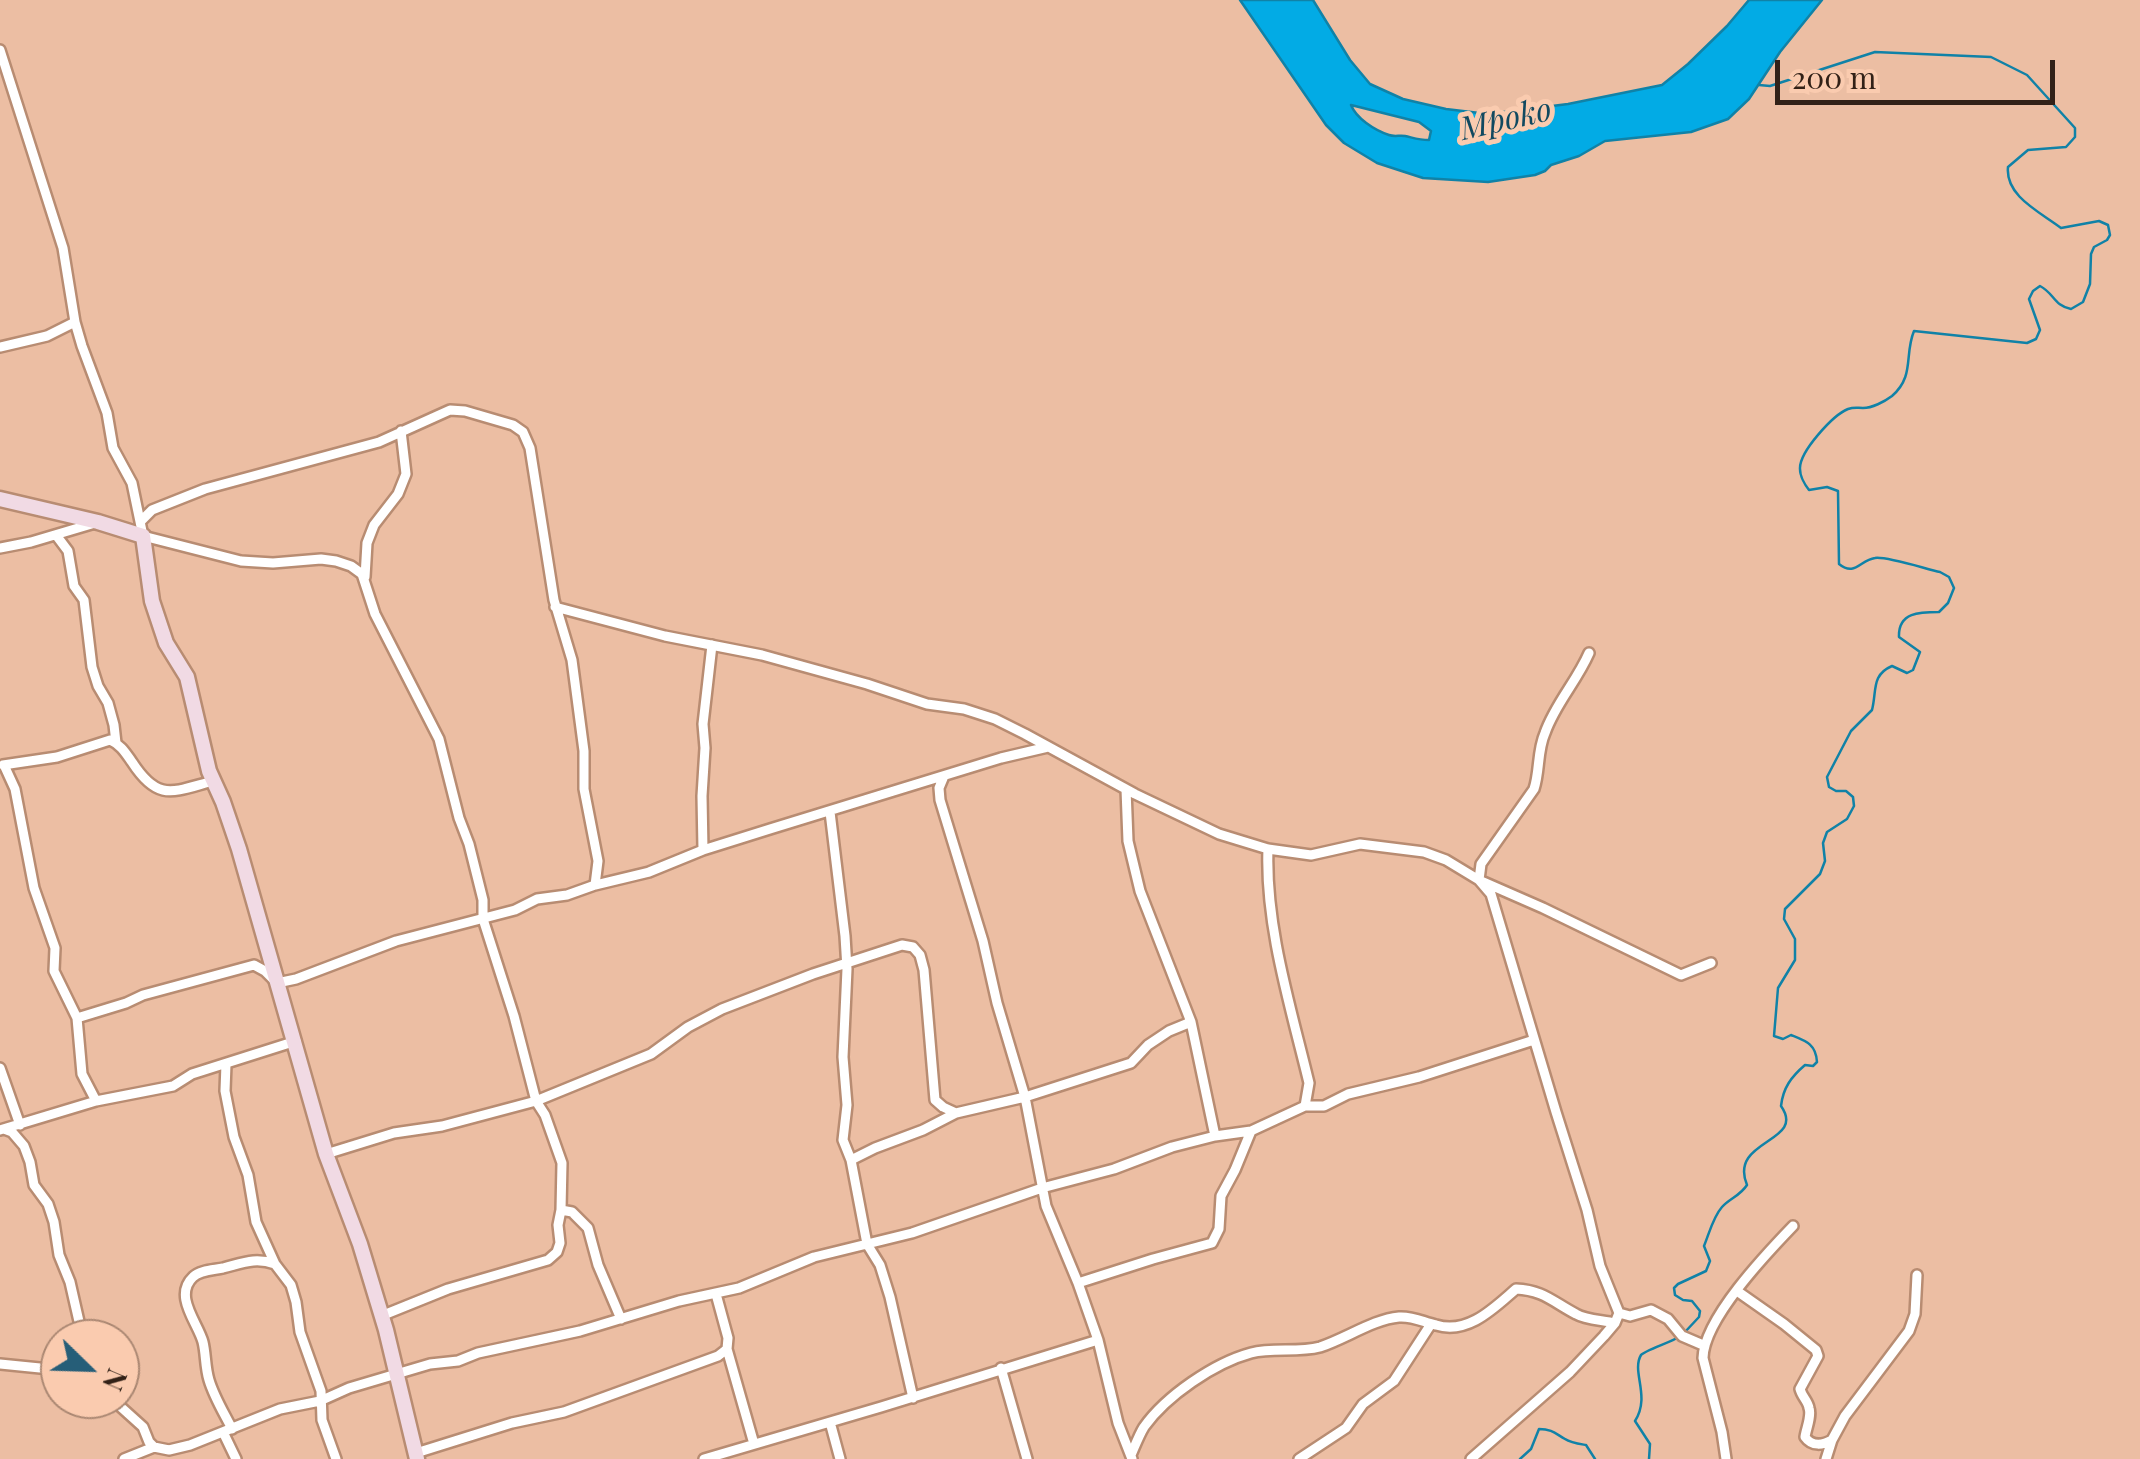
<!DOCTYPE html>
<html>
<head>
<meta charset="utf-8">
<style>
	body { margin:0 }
	#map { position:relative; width:2140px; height:1459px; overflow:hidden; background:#ecbea3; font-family:"Playfair Display",serif }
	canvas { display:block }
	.north { position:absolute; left:40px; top:1319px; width:100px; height:100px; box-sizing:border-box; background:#facbaf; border:2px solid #aa8772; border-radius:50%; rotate:113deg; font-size:28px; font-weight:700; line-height:40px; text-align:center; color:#322117 }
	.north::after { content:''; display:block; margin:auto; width:35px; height:45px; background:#265e78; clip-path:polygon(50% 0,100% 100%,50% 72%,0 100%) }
	.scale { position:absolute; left:1775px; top:60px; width:280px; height:45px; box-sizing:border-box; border:5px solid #322117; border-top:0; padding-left:12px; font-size:30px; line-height:35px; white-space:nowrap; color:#322117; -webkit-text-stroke:8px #facbaf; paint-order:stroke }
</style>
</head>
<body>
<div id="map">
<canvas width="2140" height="1459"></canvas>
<div class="north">N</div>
<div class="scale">200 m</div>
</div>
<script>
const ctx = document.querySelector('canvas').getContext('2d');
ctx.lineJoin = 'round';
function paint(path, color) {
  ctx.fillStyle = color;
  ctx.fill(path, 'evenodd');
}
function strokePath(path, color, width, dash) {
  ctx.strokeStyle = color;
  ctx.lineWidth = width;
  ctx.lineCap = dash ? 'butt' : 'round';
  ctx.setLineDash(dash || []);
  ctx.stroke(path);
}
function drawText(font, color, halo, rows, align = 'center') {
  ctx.font = font + ' "Playfair Display",serif';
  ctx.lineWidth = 10;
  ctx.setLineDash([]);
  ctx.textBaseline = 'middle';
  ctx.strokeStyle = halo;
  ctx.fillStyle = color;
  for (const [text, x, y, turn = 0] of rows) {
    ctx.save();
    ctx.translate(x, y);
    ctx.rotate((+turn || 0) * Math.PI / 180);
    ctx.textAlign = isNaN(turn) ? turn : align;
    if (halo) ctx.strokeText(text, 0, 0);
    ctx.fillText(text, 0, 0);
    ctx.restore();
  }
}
const water = new Path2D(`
	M1240,0H1313L1350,60L1370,84L1403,99L1446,109L1488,114L1568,104L1662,85L1688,64L1727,26L1749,0H1822L1780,52L1749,99L1728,119L1691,132L1605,141L1579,156L1551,165L1545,171L1535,175L1488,182L1423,178L1377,163L1344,143L1326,125ZM1351,105L1419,122L1431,131L1429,140C1419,140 1414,138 1405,136C1400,135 1394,137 1389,135C1374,130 1356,118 1351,105Z`);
const stream = new Path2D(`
	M1685,1332L1699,1317L1700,1311L1692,1301L1683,1300L1675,1295L1674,1288L1678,1284L1706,1271L1710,1261L1704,1246C1709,1234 1713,1217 1722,1207C1730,1198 1740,1196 1747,1185C1728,1139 1807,1143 1781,1106C1783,1088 1791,1077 1805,1065L1813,1066L1817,1062C1816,1044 1806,1041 1791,1035L1783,1039L1774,1036L1778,988L1795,960V939L1784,919L1785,909L1820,874L1825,861L1823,843L1827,832L1847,819L1854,806L1853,797L1846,791H1836L1829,787L1827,777L1851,731L1872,710C1877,691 1871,675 1892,666L1907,673L1913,670L1920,652L1899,637C1898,612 1920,612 1939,612L1948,603L1954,588L1949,577L1940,572C1926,569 1886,556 1875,558C1860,560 1855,577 1839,564L1838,491L1827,487L1809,490C1805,485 1800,476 1800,469C1799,452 1833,415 1848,409C1854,407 1857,408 1863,408C1872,408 1884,402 1892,396C1915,376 1904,355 1914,331L2027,343L2036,339L2040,330L2029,299L2033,291L2040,286C2054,293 2054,306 2071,309L2083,302L2090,284L2091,254L2094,247L2107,240L2110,235L2108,225L2099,221L2061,228C2040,212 2005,196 2008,167L2028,150L2066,147L2075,137V128L2027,75L1991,57L1875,52L1770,86L1759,85
	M1520,1459L1531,1449L1539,1429C1552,1429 1556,1434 1565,1439C1571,1443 1580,1444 1586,1445L1595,1459
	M1649,1459L1650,1444L1635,1421C1651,1396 1631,1372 1641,1355C1644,1351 1671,1342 1679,1337`);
const street = new Path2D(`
	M0,50L63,248L75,322L82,346L107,413L113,448L132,483L143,536L241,561L273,563L321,559L336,561L351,566L362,574L375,614L439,739L459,818L469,844L483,900V919L514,1016L536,1101L545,1115L562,1163L561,1210L558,1225L560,1243L557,1252L548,1260L448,1289L381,1316
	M0,347L47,336L75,322
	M141,521L152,510L205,489L379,442L450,410L465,411L513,425L523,432L530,448L554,600L572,660L584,751V789L598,861L595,885
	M56,535L68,551L74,586L84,600L92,667L98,686L108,703L114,725L116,743
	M0,548L31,542L95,523
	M365,577L367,543L374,525L398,494L406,474L401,431
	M555,607L665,636L762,655L867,684L927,704L964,709L995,719L1025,734L1135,794L1219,834L1268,849L1311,855L1360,844L1424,852L1446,860L1479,880L1491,894L1556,1112L1587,1210L1600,1266L1619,1313L1615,1323L1604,1336L1570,1372L1471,1459
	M1589,653C1577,681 1555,704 1545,733C1537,751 1540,771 1534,789L1481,864L1479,880L1543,908L1681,975L1711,963
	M3,765L57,757L110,740C121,745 125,752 132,762C158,802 172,792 213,781
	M4,765L15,789L34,888L55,948L54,971L77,1018L82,1074L96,1101
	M944,776L939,788L940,800L983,941L997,1003L1025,1097L1046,1206L1078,1283L1098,1340L1118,1423L1132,1459
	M1126,789L1128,841L1140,891L1191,1022L1215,1136
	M830,812L845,936L847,969L843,1057L847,1105L843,1140L851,1160L867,1244L880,1265L890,1297L913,1398
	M1268,849C1265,926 1291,1008 1309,1083L1305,1106
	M703,850L702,796L705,748L703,724L712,645
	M77,1018L126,1003L143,995L254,965L265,971L277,983L296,979L396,941L515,910L537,899L567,895L595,885L649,872L703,850L770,829L1001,758L1048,747
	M226,1064L225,1091L234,1137L248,1175L256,1222L275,1264L291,1285L296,1302L300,1332L321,1391L322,1420L336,1459
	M0,1068L20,1125
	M4,1129L12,1132L24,1146L30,1162L34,1185L48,1204L54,1222L59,1255L70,1282L83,1339
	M0,1130L96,1101L173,1086L192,1074L296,1041
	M326,1154L394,1133L442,1126L536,1101L651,1054L688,1027L722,1009L813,974L902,945L913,947L920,955L924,970L935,1100L943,1107L956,1113
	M851,1160L875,1148L923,1130L956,1113L1025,1097L1131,1063L1148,1045L1169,1031L1191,1022
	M561,1210L572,1212L588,1228L598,1265L621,1319
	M1078,1283L1153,1259L1212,1243L1219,1229L1221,1196L1235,1170L1251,1131
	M1737,1291L1784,1324L1816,1350L1818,1356L1800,1389C1802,1397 1808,1401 1809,1408C1812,1416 1806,1429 1805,1437C1812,1447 1823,1445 1832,1440
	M1619,1313L1630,1316L1651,1310L1668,1319L1682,1336L1703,1345
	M727,1349L754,1444
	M0,1364L60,1370
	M1001,1368L1027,1459
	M112,1399L143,1427L149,1442L154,1447
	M830,1422L840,1459
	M232,1429C224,1413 214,1397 209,1380C205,1367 206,1354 203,1342C198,1323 173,1296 193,1277C200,1270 214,1270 223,1268C243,1263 255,1257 275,1264
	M223,1432L236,1459
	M416,1453L512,1423L564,1412L718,1356L727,1349L728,1338L716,1294
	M1131,1455C1135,1446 1139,1435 1144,1427C1166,1396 1214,1363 1251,1353C1273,1347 1297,1353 1320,1347C1345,1339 1374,1319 1399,1317C1413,1316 1423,1322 1436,1325C1468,1335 1494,1308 1516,1289C1543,1290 1553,1302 1576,1314C1586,1320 1603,1320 1615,1323
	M124,1459L154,1447L169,1450L190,1445L280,1409L320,1401L349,1388L430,1364L458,1361L478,1353L580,1331L679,1301L739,1288L814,1257L912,1233L1042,1188L1114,1169L1172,1147L1215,1136L1251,1131L1305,1106H1324L1348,1094L1419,1077L1534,1040
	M704,1459L881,1407L1098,1340
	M1299,1459L1346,1428L1363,1404L1394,1381L1431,1324
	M1726,1459L1722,1432L1703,1358C1704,1319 1766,1254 1793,1226
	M1826,1459L1832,1440L1845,1416L1909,1331L1915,1314L1917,1275`);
const secondary = new Path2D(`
	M0,499L98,522L143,536L152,601L166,643L187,677L209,771L223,802L239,849L326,1154L360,1244L386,1330L417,1459`);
const waterNames = [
	["Mpoko",1506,120,-13]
];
paint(water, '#02abe5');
strokePath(water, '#1082a7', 2.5);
strokePath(stream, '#1082a7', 2.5);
strokePath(street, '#b88c72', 14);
strokePath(secondary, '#b88c72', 19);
strokePath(street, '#fff', 9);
strokePath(secondary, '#f1dae4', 14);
drawText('italic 32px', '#114960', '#facbaf', waterNames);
</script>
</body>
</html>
